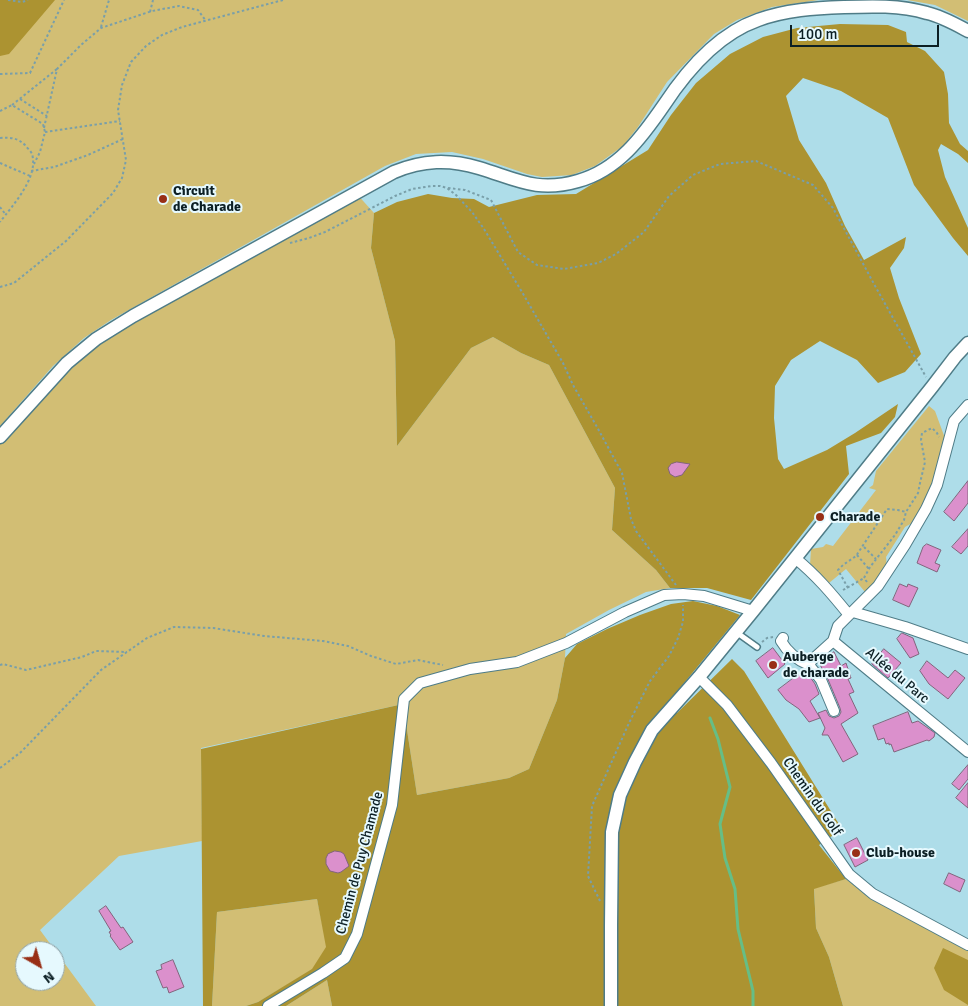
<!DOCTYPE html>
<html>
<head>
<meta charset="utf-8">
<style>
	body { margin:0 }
	#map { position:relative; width:968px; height:1006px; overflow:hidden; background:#aedde9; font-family:Signika,sans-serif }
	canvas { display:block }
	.north { position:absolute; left:15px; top:941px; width:50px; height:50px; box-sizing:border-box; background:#e6f9fe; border:1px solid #8fa2a7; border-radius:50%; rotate:142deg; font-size:14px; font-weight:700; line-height:20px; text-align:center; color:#0c1f24 }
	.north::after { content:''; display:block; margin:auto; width:18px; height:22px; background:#982f16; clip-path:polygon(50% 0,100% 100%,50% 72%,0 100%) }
	.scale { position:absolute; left:790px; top:25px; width:149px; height:22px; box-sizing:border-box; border:2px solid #0c1f24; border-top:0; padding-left:6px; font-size:15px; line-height:18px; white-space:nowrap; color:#0c1f24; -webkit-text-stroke:4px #e6f9fe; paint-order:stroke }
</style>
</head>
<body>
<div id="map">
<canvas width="968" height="1006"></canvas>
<div class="north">N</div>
<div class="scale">100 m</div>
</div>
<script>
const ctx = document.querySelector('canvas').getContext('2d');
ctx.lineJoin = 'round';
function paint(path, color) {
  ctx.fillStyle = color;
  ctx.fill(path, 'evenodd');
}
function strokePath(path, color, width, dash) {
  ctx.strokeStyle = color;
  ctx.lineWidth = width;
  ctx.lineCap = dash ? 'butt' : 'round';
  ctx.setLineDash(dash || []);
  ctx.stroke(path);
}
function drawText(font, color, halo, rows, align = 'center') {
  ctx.font = font + ' Signika,sans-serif';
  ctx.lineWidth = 4;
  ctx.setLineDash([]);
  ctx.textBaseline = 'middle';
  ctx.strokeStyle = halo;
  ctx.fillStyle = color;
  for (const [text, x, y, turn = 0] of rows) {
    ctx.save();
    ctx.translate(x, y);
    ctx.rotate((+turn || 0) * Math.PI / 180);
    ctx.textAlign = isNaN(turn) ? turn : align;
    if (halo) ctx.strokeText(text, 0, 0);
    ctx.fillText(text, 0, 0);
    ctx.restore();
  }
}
const green = new Path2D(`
	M0,0H819L772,7L737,20L714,34L667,82L638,127L623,146L595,166L572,175L542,177L527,174L483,159L452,152L416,154L385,166L111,320L84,338L53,366L0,426Z
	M907,0H968V21L935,5Z
	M355,192L374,213L371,248L395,341L397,446L471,348L493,337L521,353L549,365L615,488L612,530L656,570L670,588L646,592L609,610L566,634L565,658L557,700L529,769L509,778L417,795L403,704L201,748L202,841L119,856L40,930L96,1006H0V436L75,356ZM25,951H55V981H25Z
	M929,406L935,411L946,441L931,490L914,522L905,527L886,557C889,572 874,583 865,592L846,569L829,583L810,565L811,549L823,547L826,544L833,546L876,490L869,488L873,485L876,471Z
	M846,879L968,944V1006H843L829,957L816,928L814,888Z
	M317,899L327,947L312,970L258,1002L246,1006H212L217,912Z
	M327,980L332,1006H286Z`);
const forest = new Path2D(`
	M0,0H55L9,54L0,56Z
	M840,24L888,25L906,32L907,42L925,51L944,72L948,94L949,123L960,144L968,151V163L958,154L941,144L938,150L945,177L968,228V256L953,238L914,185L888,118L841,91L803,78L786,96L799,140L826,183L845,226L864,260L906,237L904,248L890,268L899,298L921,354L905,372L878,383L857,360L820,341L791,360L775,386L774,418L778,459L784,469L827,450L855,433L898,404L895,417L881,433L846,446L849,474L751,600L707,588H670L656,570L612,530L615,488L549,365L521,353L493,337L471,348L397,446L395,341L371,248L374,213L397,202L428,194L452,198L474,199L489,207L537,195L576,194L648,150L671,115L696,83L730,54L763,37L797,28Z
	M693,601L717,606L740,615L666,705L677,713L732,659L744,671L842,829L819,845L846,879L814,889L816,928L829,957L843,1006H332L327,980L286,1006H246L258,1002L312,969L326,947L317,899L217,912L212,1006H203L201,749L403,704L417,795L509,778L529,769L557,700L565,658L577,644L607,629L640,615L671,604Z
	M943,948L968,960V1005L944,990L934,968Z`);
const stream = new Path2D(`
	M710,718L718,739L730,787L720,824L725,858L735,889L738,929L753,991V1006`);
const building = new Path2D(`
	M677,462L690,464L682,475L675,477L670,474L668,468L671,464Z
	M968,481V503L954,521L944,512Z
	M968,529V546L961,554L952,547Z
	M927,544L941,550L935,563L940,565L937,572L917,563L923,547Z
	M900,584L907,587L908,584L918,588L909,607L893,600Z
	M902,633L913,638L919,654L910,658L897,639Z
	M773,648L785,664L768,678L756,661Z
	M884,649L901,663L888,678L872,664Z
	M834,652L841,666L846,663L851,678L848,679L854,692L849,694L858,713L841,724L858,754L843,762L828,735H822L825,728L818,713L826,710L829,716L834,718L839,716L841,712L840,708L827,677L819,663Z
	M927,661L948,678L955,670L965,678L948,699L929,684L920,671Z
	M803,671L808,674L815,684L819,694L810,701L820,718L809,722L799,709L786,700L778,690Z
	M908,712L912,723L918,721L935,733L934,737L929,741L927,740L894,752L891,744L889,745V743L886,744L884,738L878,740L873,726Z
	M968,765V779L959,790L952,784Z
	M968,783V808L956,798Z
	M857,838L868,860L855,867L844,845Z
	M335,851L341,852L344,854L349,866L341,872L338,873L330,871L326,864V858L328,854Z
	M949,873L965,880L960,892L944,884Z
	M106,906L121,928L123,927L133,942L120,950L110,936L111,935L109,932L111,931L99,911Z
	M173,960L184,987L169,993L167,987L163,988L156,971L162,969L161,965Z`);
const path = new Path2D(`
	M8,0L22,2L28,0
	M150,12L153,0
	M101,27L109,0
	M0,74L30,73L64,0
	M20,99L47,116
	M12,105L57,69
	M0,111L12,105L43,124L45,132L40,152L34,164
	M44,128L57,69L81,45L101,28L152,11L179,6L198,10L206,21
	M45,132L120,121
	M0,138C10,137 18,138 25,145C27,148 31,151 32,154C39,177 13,205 0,222
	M0,163L30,176
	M31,171L54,167L88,155L123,139
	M448,188L465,190L491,200L505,227L518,252L537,265L564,269L598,263L616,254L644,232L669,196L693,175L720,164L756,161L813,185L833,208L874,284L926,377
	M0,207L6,215
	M290,243L309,238L325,232L395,196L412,189L432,186H440L447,188L456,195L472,212L484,229L522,292L563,363L573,385L597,427L622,473L631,519L636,531L676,585
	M0,287L14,283L66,241L113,193L122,178L126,160L118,110L122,85L131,62L146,46L162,35L182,27L283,0
	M864,547L876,559
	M857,555L869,569
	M867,582L864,578L870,567L895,535L904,520L906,512L918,493L920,483L925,462L921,440L922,433L932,428L937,433L939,437
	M848,588L838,570L843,565L856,556L887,509L898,510L906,512
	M843,590L864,578
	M762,642L767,638L773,637
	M0,665L3,664L26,670L82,657L96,651L127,652
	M0,768L21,752L101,670L147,638L174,627L213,628L264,636L323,641L348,646L371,656L396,664L418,660L443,665
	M600,901L588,876L592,806L629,723L650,681L669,656L678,638L683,622V605`);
const service = new Path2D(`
	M736,632L757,647`);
const minor = new Path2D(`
	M968,405L954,421L937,485L926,509L905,545L878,586L838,626L833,641L968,752
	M795,558C816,575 832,594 849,615
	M853,612L905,627L968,649
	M783,638L781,641C788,653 797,660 809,665
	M833,641L812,660L809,665L821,680L834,711
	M699,677L727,705L771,763L849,874L873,894L968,945
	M268,1006L323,973L345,958L357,934L392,805L404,699L420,683L470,669L517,662L566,643L625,612L664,595L683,594L704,596L753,611`);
const tertiary = new Path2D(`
	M0,437L67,363L96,339L133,316L394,172C423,160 449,159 479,168C516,179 537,193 578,181C618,170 642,137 664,105C687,70 718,34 758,20C785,10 815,8 844,7C871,6 900,5 927,13C941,16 955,24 968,31
	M611,1006V925L612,832L620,795L635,762L652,730L699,677L753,611L932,387L955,357L968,343`);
const markers = [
	[163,199,5,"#982f16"],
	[820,517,5,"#982f16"],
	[773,665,5,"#982f16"],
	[856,853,5,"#982f16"]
];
const poiNames = [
	["Circuit",173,191],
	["de Charade",173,207],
	["Charade",830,517],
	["Auberge",783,657],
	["de charade",783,673],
	["Club-house",866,853]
];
const streetNames = [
	["Allée du Parc",897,676,40],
	["Chemin du Golf",812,797,55],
	["Chemin de Puy Chamade",360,863,-75]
];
paint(green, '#d2be74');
paint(forest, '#ac9331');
strokePath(stream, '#66be86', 3);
paint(building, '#db90cc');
strokePath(building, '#82647c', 1);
strokePath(service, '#4f7c87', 8);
strokePath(minor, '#4f7c87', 12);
strokePath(tertiary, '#4f7c87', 15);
strokePath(path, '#799fa9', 2, [2.5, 2.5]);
strokePath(service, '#fff', 5);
strokePath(minor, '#fff', 10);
strokePath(tertiary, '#fff', 12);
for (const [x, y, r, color] of markers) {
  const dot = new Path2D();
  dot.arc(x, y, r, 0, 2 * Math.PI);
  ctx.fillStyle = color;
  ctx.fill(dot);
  strokePath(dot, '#e6f9fe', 2);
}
drawText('bold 14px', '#0c1f24', '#e6f9fe', poiNames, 'left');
drawText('14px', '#0c1f24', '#e6f9fe', streetNames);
</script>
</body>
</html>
